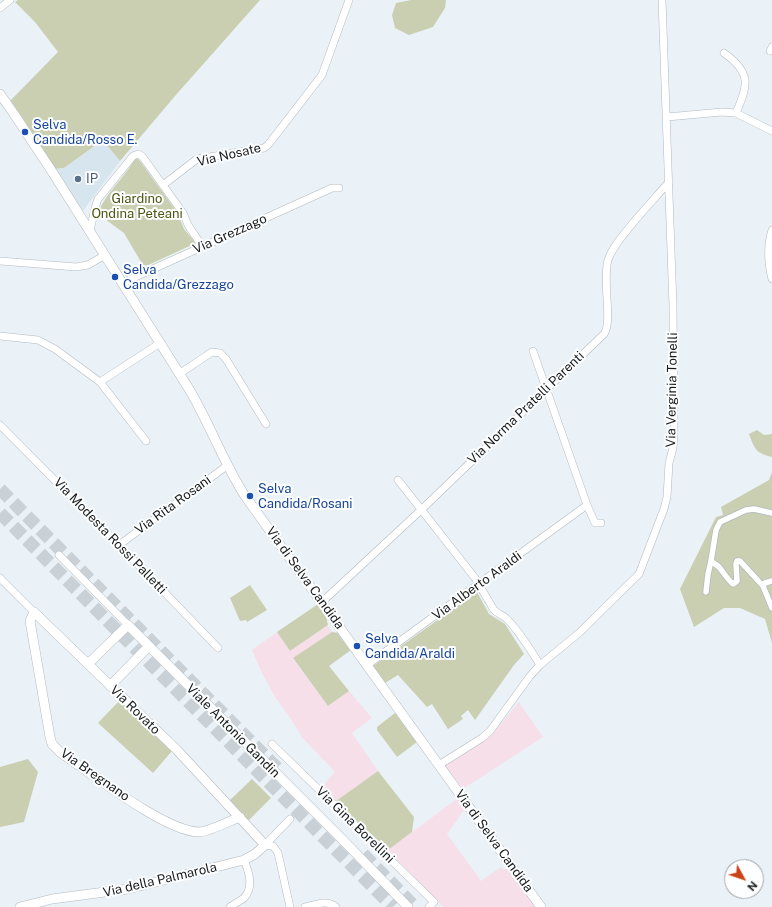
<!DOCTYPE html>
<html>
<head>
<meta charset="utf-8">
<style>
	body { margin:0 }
	#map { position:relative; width:772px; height:907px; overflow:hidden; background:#eaf1f7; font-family:"Public Sans",sans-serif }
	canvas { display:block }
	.north { position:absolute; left:724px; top:859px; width:40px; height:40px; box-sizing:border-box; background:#fcfeff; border:1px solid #a1a3a4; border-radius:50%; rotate:130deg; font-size:11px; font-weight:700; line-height:16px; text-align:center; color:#181a1c }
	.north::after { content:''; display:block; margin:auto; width:14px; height:18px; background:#cb4317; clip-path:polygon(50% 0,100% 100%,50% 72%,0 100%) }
</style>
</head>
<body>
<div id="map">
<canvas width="772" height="907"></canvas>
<div class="north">N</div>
</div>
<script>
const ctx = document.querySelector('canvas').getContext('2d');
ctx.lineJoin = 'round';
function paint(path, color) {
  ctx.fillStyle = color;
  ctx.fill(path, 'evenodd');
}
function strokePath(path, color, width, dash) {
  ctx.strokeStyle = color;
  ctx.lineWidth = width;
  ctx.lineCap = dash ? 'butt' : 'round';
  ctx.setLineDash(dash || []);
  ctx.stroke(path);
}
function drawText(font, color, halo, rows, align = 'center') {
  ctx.font = font + ' "Public Sans",sans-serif';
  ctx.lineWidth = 4;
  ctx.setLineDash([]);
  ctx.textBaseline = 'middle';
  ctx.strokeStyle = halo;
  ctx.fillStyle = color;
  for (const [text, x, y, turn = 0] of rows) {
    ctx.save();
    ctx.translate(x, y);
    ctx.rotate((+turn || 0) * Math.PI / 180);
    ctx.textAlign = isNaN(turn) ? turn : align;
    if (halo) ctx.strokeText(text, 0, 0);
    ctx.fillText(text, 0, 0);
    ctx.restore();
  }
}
const built = new Path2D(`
	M104,140L120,161L83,211L54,169L64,168Z`);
const industrial = new Path2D(`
	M328,625L332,632L293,659L328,706L349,691L372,718L352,733L378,771L336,801L323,786L335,772L302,737L289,716L275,697L262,673L252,650L277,632L290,651Z
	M519,702L543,737L463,789L445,766L490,737Z
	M458,798L466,810L463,811L458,819L447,834L481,881L501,867L504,870L507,868L536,907H443L388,850Z`);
const green = new Path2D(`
	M18,0H260L175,96L120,161L103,140L64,168L54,169L22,117L10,101L58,52L35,22L15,2Z
	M411,0H446L445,8L433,27L409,35L395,28L392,15L396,3Z
	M137,158L140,161L177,212L184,229L195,242L194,244L144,267L124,233L98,214C105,193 124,179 134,160Z
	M757,430L764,435L772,434V457C756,453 755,450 749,434Z
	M772,472V643L765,619L740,608H724L694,627L680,589L716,517L723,515L721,507L769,480Z
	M250,585L267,610L247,622L246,620L240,621L230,598Z
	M477,592L489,614L505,624L524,654L514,665L475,720L468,710L461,716L463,719L448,729L432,704L427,707L398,675L385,683L373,666Z
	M318,604L325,612L328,625L290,651L277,632Z
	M332,632L339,633L351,650L329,666L349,691L328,706L293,658Z
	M119,701L172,751L153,773L98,723Z
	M395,713L417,742L397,757L377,730V727Z
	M28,759L38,772L24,822L0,827V767Z
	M378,771L414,817L412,832L388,850L336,801Z
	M252,779L271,798L248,821L229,801Z`);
const motorwayTunnel = new Path2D(`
	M0,489L280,771
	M0,513L393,907
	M363,854L415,907`);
const pedestrian = new Path2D(`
	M772,581L765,583L763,586L772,608
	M763,586L740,561H737L736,564L737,581L733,584C727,579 724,573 719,567C717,565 714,564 711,561L716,530L720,522L746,510L754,509L772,513
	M706,592L708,574L711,561`);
const minor = new Path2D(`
	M0,8L10,0
	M770,51L772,47
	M724,53C752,73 748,85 736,113
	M667,117L722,112L736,113L772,131
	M163,185L197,159L264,148L268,145L322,75L349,0
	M772,230C767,246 768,263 772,279
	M90,231L95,208L98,199L133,156L138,154L142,156L183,213L188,225L202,246
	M0,261L76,267L88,265L105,255
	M122,283L332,188H339
	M0,336L38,340L55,349L100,382L146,441
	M179,374L212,352L220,353L226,359L266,424
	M100,382L160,343
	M0,425L119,545L218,648
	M398,480L475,578L494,610C498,614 503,615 507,619C520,632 530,649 540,665L579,633L639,574L664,509L667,497L669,463L673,448L674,433L673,306L662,0
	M587,505L595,523H601
	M119,545L228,465
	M59,555L128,625
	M0,578L34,612
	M322,602L421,510L604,334C613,322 602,280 608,260C612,248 620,239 628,229C641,213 655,198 669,182
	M367,665L587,505L533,351
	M272,744L434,902L429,907
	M439,765L482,738L490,731L530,676L540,665
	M265,845L273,846L278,853L290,907
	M265,845L290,819
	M230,907C234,904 240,901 244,898C254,887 249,872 244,860
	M305,907C315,905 327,899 336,907`);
const tertiary = new Path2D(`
	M0,94L14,114L53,173L189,389C210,424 223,462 245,496L541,907
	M88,664L128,625L340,837L408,907
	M110,686L149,646
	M20,907L52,899L128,889L244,860L255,854L265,845L177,750L34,612L30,621L50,737L52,744L61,753C91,773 166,832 199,832C211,831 229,821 240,817`);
const markers = [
	[25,132,4,"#1a4fb4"],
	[78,179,4,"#5c6f8a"],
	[115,277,4,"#1a4fb4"],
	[250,496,4,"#1a4fb4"],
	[357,646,4,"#1a4fb4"]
];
const transitNames = [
	["Selva",33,125],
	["Candida/Rosso E.",33,140],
	["Selva",123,270],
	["Candida/Grezzago",123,285],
	["Selva",258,489],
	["Candida/Rosani",258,504],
	["Selva",365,639],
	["Candida/Araldi",365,654]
];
const streetNames = [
	["Via Nosate",229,155,-13],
	["Via Grezzago",230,234,-24],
	["Via Verginia Tonelli",672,390,-89],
	["Via Norma Pratelli Parenti",526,408,-44],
	["Via Rita Rosani",173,505,-36],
	["Via Modesta Rossi Palletti",110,536,46],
	["Via di Selva Candida",305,578,54],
	["Via Alberto Araldi",477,586,-36],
	["Via Rovato",135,710,44],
	["Viale Antonio Gandin",233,731,45],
	["Via Bregnano",95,775,35],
	["Via Gina Borellini",355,825,44],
	["Via di Selva Candida",494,841,54],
	["Via della Palmarola",160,880,-13]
];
const serviceNames = [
	["IP",86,179]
];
const parkNames = [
	["Giardino",137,199],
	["Ondina Peteani",137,214]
];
paint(built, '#d7e5ef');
paint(industrial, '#f7dfe9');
paint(green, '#cacfb2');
strokePath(motorwayTunnel, '#cad1d6', 13, [13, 6]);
strokePath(pedestrian, '#b2b9be', 7);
strokePath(minor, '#b2b9be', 8);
strokePath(tertiary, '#b2b9be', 10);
strokePath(pedestrian, '#fff', 5.5);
strokePath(minor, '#fff', 7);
strokePath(tertiary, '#fff', 9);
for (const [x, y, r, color] of markers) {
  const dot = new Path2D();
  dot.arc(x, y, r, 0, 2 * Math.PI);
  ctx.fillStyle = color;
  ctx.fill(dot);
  strokePath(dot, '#fcfeff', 1.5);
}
drawText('13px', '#164399', '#fcfeff', transitNames, 'left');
drawText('13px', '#181a1c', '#fcfeff', streetNames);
drawText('13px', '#4e5e75', '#fcfeff', serviceNames, 'left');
drawText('13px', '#4f5511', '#fcfeff', parkNames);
</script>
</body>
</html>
